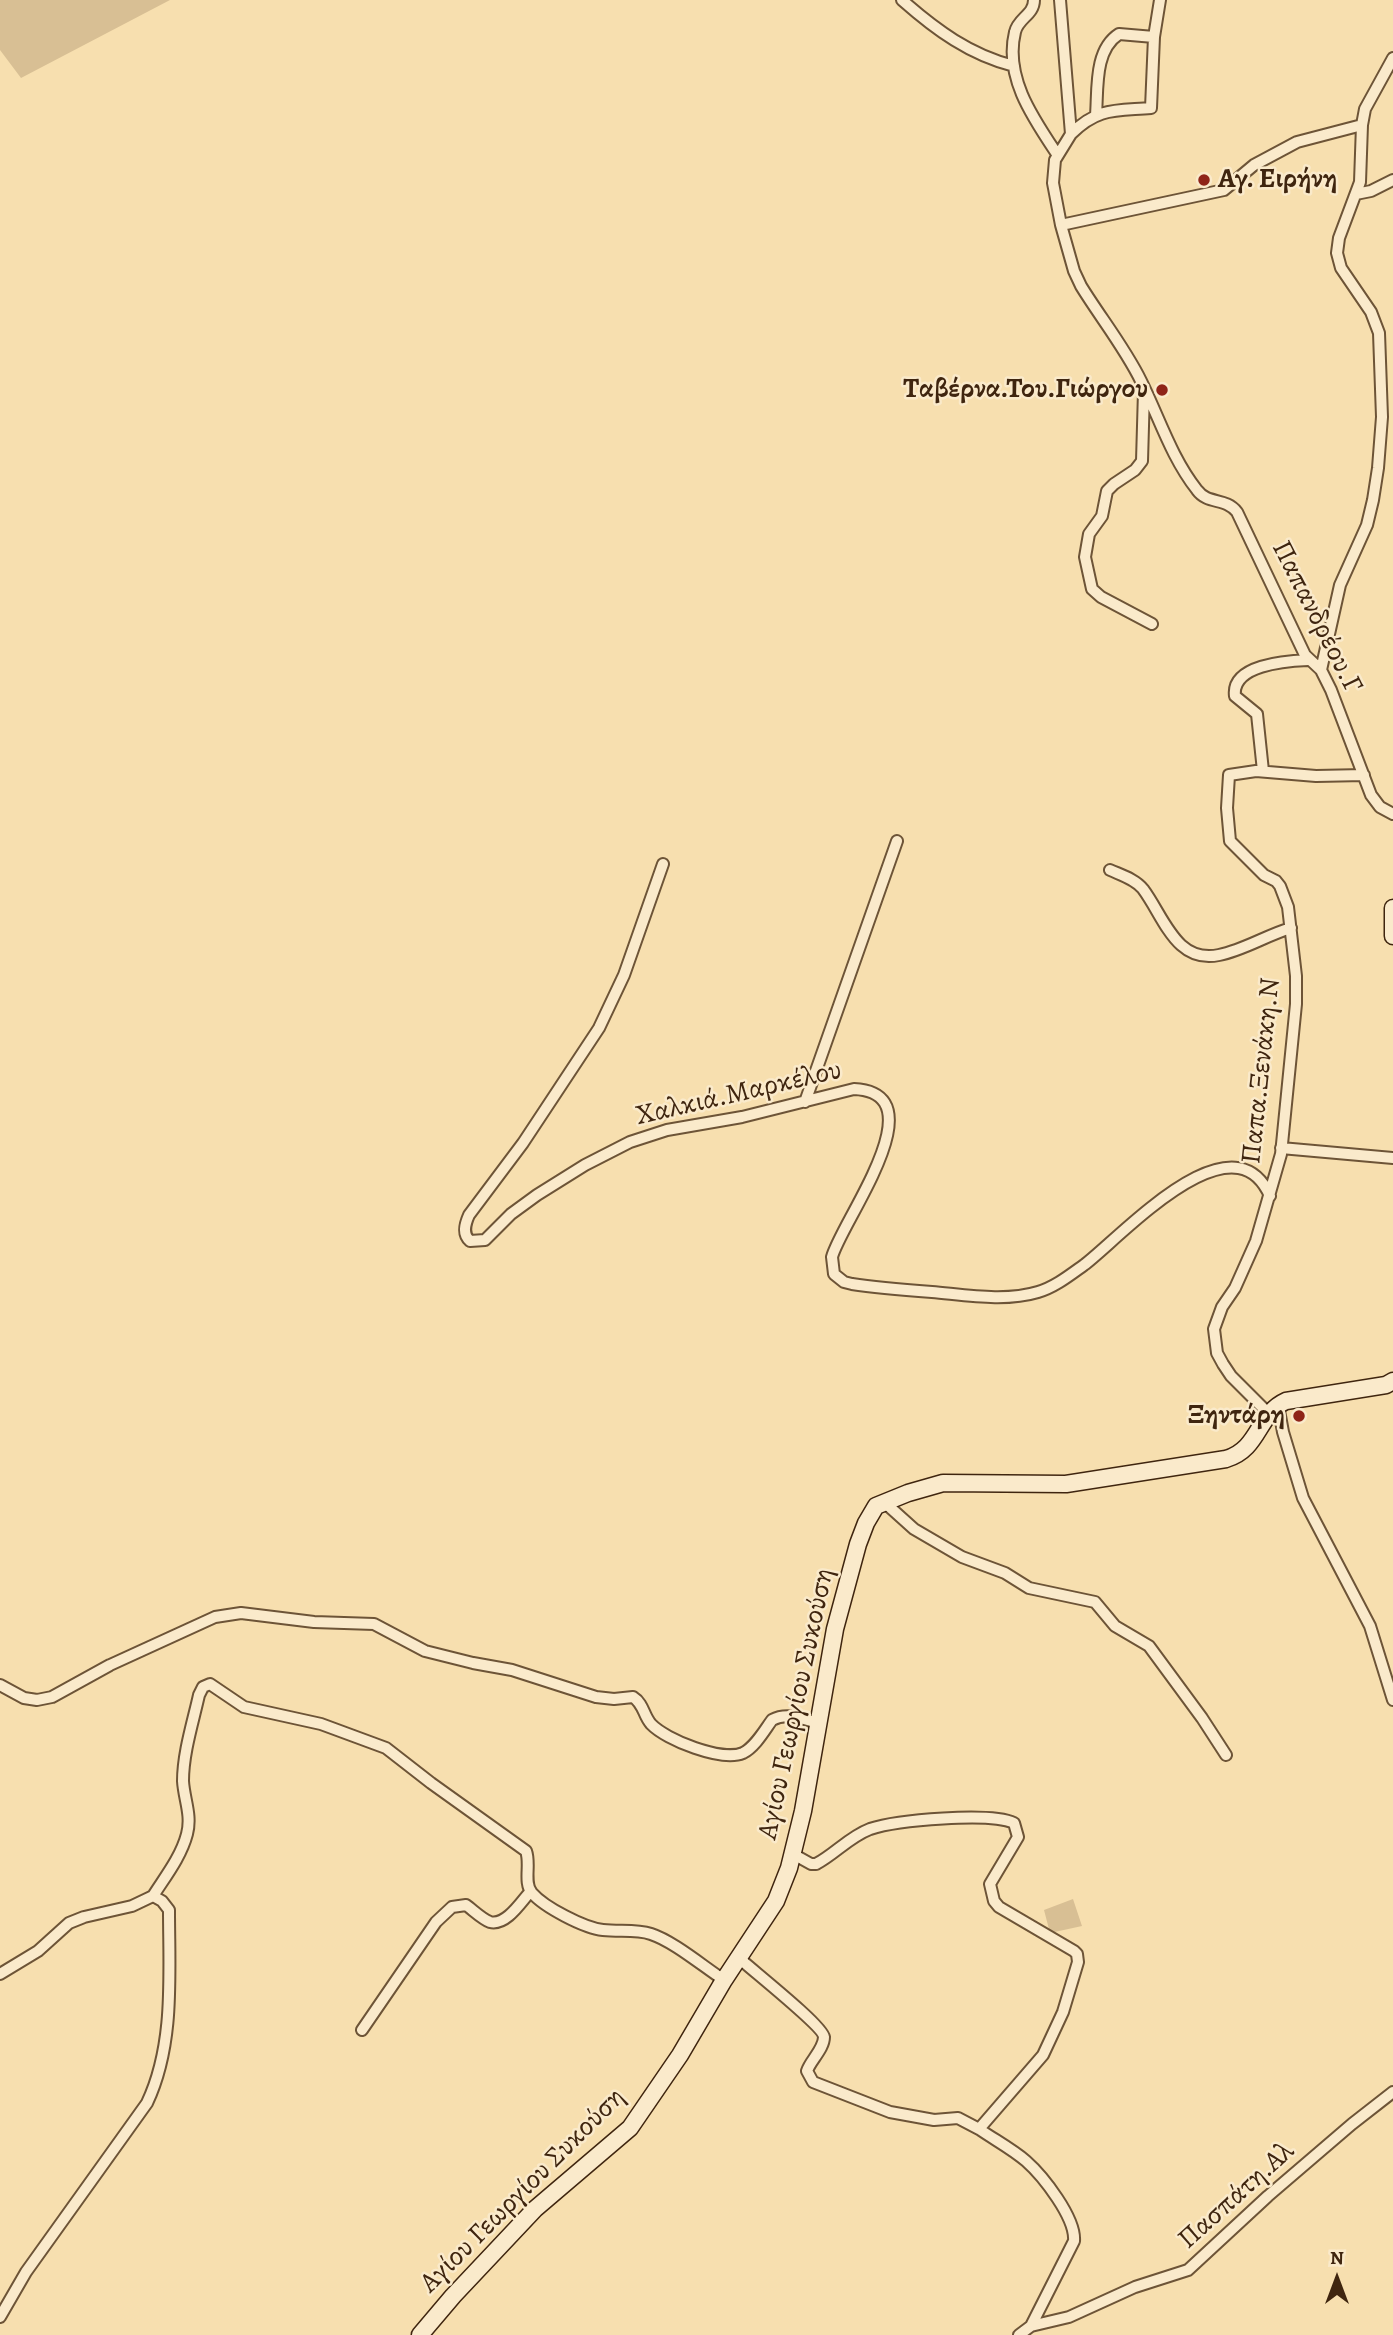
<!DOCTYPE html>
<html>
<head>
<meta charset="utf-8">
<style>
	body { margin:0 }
	#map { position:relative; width:1393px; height:2335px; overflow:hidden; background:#f7dfaf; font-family:Alegreya,serif }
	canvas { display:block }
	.north { position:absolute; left:1302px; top:2244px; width:70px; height:70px; -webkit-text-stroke:5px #faeacb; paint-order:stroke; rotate:0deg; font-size:19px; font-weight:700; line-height:28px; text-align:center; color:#3f250f }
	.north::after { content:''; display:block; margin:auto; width:24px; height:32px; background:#3f250f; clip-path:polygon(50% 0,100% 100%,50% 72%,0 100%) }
</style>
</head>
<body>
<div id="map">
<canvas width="1393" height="2335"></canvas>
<div class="north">N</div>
</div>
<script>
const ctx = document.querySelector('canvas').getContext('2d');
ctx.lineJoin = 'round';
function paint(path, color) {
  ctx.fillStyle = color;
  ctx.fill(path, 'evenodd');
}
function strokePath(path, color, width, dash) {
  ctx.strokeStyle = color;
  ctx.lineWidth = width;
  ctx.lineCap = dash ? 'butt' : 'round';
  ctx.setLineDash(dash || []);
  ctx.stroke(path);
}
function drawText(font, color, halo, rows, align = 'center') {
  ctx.font = font + ' Alegreya,serif';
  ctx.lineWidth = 5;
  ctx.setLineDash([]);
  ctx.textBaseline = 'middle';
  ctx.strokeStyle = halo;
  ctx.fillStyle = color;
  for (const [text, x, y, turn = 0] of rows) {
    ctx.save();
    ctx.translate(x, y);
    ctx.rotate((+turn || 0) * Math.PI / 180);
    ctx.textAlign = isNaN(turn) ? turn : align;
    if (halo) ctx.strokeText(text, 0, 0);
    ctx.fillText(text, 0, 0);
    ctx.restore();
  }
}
const green = new Path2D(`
	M0,0H170L21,78L0,50Z
	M1073,1899L1082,1926L1050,1933L1044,1910Z`);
const street = new Path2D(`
	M902,0C936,30 970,55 1014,66
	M1034,0C1034,15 1018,18 1015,32C1004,77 1033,118 1057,154
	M1060,0L1071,134L1055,160L1053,183L1061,225L1074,271L1081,286C1100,317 1125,348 1141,381C1159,417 1171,457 1197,490C1208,505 1225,497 1237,512L1305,655L1321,670L1331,690L1371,795L1380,807L1393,814
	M1096,115C1098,89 1094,50 1119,34L1154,37
	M1071,134C1098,107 1116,111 1151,108L1154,37L1160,0
	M1356,194L1371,191L1393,180
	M1061,225L1224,190L1254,165L1297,142L1362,125
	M1144,391L1142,461L1135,470L1114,484L1107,491L1102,516L1089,534L1085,557L1092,589L1101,597L1152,624
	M1321,670L1340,585L1367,525L1373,500L1378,468L1382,417L1379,333L1371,312L1341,268L1337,253L1339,238L1360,182L1362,125L1365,109L1393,58
	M1263,771L1257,714L1235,696C1231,665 1285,661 1308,660
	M663,864L624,975L599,1028L523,1143L469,1215C465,1224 462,1234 470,1241L485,1240L511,1214L537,1195L585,1165L630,1142L667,1130L742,1117L854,1089C940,1093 841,1222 832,1257L834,1274L844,1282L852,1284C878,1288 905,1290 932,1292C966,1295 1005,1302 1038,1292C1055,1287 1070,1275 1084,1265C1120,1238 1233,1112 1270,1196
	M1110,870C1121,875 1135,879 1143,889C1164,917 1176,964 1219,955C1244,950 1267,935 1291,928
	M805,1102L897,841
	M1281,1148L1393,1158
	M1278,1405L1283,1432L1303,1498L1370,1626L1393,1700
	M1269,1414L1231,1376L1223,1364L1217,1353L1214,1329L1222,1307L1235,1288L1256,1241L1281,1154L1296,1004V976L1288,907L1280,886L1276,881L1264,875L1230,841L1227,808L1229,775L1256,771L1316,776L1364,775
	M884,1502L914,1529L962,1557L1005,1573L1029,1588L1095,1602L1115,1626L1149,1646L1202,1718L1226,1755
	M0,1685L24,1698L37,1700L52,1697L110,1665L215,1617L241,1613L314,1622L374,1624L425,1651L473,1663L512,1670L596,1697L614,1699L633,1697C644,1704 643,1715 651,1724C666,1740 722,1762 743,1753C755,1747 764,1731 772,1720C787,1712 803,1719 818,1723
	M793,1854L811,1864H816C835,1854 849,1837 870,1829C897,1820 990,1812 1014,1823L1018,1837L990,1884L994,1901L999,1907L1074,1951L1077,1954L1078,1962L1063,2012L1043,2055L979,2129C995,2140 1012,2149 1026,2161C1043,2176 1076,2218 1074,2241L1031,2326
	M153,1896C165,1877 181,1857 187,1834C192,1815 184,1799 183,1781C183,1753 193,1722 199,1695L203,1687L210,1684L244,1707L321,1724L386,1748L431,1783L526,1851C531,1864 523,1883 532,1893C544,1907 584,1928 603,1930C619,1932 636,1929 651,1934C673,1941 704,1967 724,1980
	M739,1958C752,1970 823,2026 824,2037C824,2049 810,2061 807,2071L813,2082L890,2112L934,2120L958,2118L979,2129
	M0,1974L38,1951L69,1923L84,1917L132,1906L153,1896L162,1901L169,1910C169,1974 175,2044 147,2103L26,2272L0,2317
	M362,2030L436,1922L452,1907L466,1905C473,1910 482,1919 490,1922C506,1926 521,1902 530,1892
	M1019,2335L1031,2326L1069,2317L1135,2287L1188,2270L1268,2196L1352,2124L1393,2092`);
const secondary = new Path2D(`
	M1393,908V936
	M420,2335L453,2296L535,2209L630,2128L680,2055L724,1980L776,1901L789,1868L803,1811L835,1629L858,1544L866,1523L876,1506L908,1493L943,1483L1066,1484L1226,1459C1260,1449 1257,1414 1286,1401L1386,1385L1393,1381`);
const markers = [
	[1204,180,7,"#8f2418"],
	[1162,390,7,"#8f2418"],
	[1299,1416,7,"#8f2418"]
];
const poiNames = [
	["Αγ. Ειρήνη",1218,180,"left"],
	["Ταβέρνα.Του.Γιώργου",1148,390],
	["Ξηντάρη",1285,1416]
];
const streetNames = [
	["Παπανδρέου.Γ",1316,617,63],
	["Παπα.Ξενάκη.Ν",1262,1071,-84],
	["Χαλκιά.Μαρκέλου",739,1094,-13],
	["Αγίου Γεωργίου Συκούση",797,1704,-78],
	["Αγίου Γεωργίου Συκούση",523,2191,-45],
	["Πασπάτη.Αλ",1237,2196,-42]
];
paint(green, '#d8bf94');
strokePath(street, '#6d5437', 14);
strokePath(secondary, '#3f250f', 19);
strokePath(street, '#faeacb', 10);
strokePath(secondary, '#faeacb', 16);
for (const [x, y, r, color] of markers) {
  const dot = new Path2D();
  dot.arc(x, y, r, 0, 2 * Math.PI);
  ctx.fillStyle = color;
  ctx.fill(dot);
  strokePath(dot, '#faeacb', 2.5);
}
drawText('bold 28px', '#3f250f', '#faeacb', poiNames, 'right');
drawText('28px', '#3f250f', '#faeacb', streetNames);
</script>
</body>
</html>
